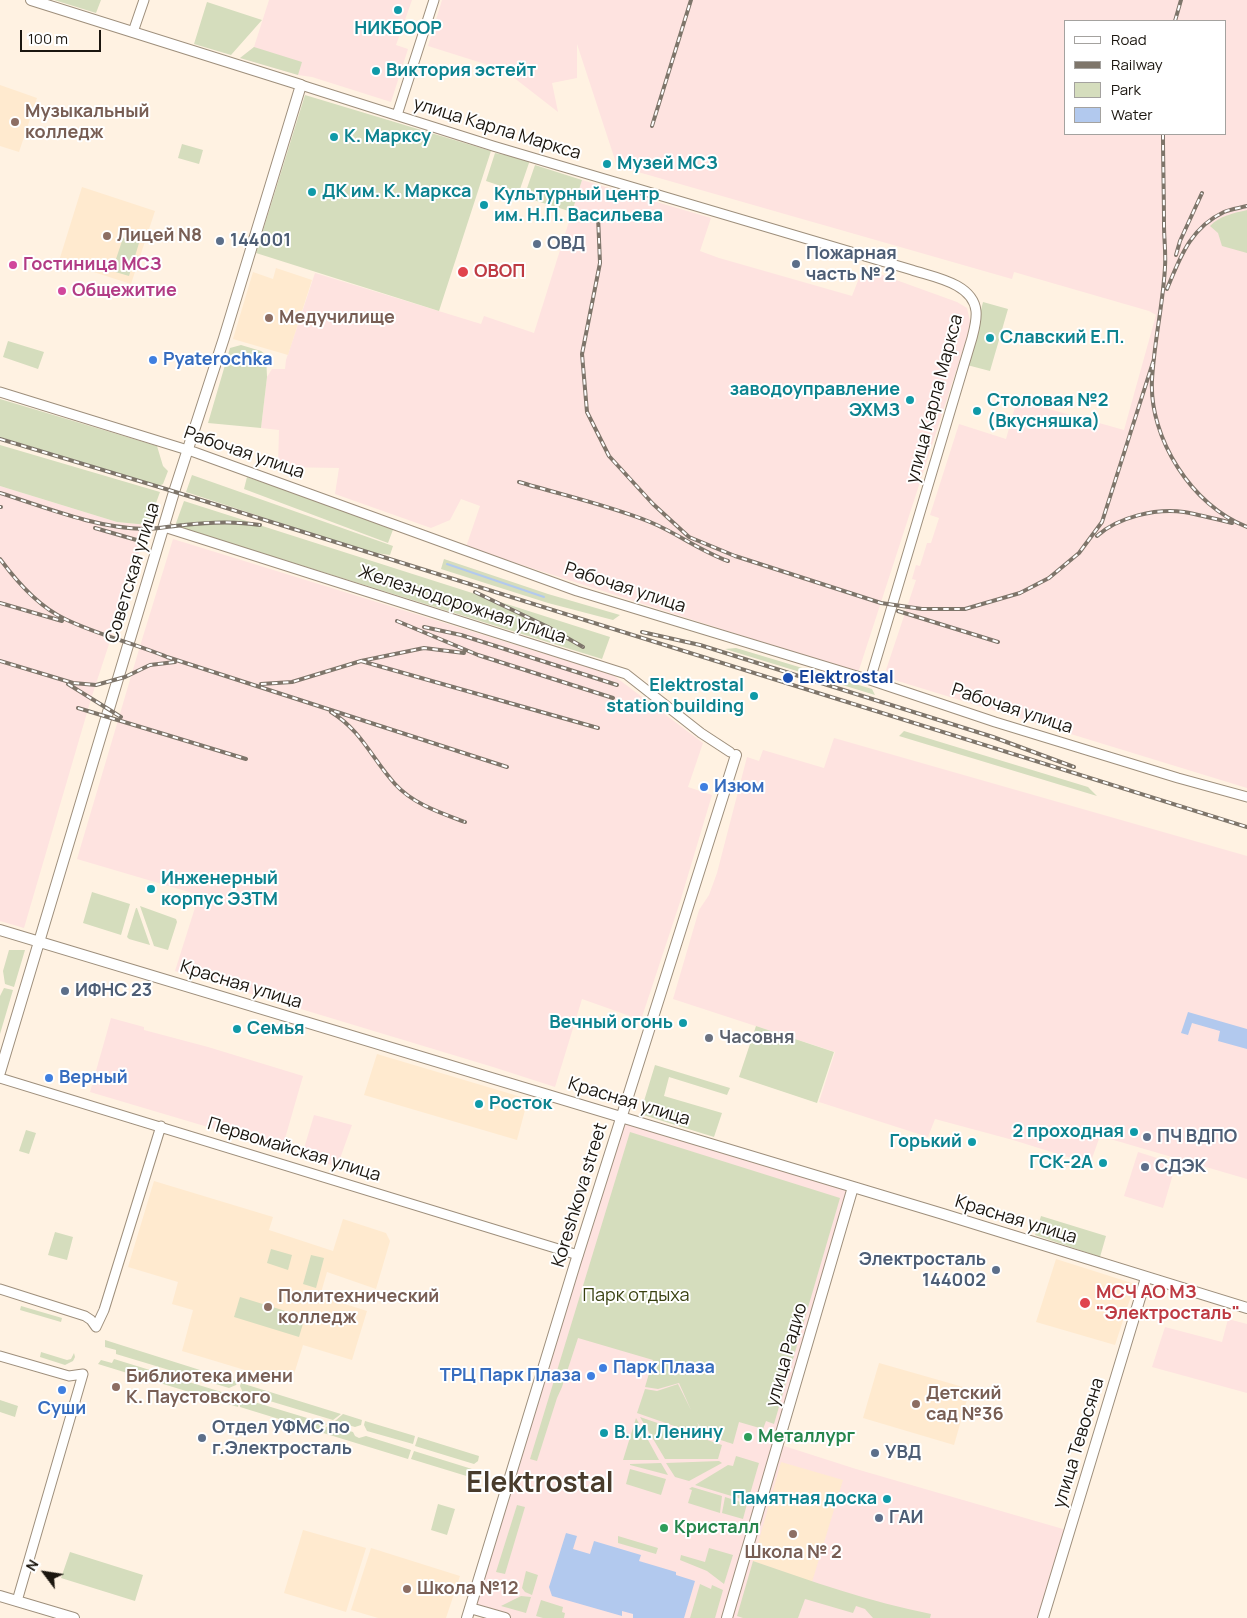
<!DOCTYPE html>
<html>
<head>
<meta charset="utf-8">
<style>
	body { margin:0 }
	#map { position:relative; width:1247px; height:1618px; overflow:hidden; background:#fff2e2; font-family:Manrope,sans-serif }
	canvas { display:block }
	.legend { position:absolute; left:1064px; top:20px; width:162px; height:115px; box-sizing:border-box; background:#fff; border:1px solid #a4a29f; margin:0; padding:6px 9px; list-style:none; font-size:15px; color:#1b160f }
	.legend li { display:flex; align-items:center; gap:10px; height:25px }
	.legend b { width:25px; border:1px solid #a4a29f }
	.north { position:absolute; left:20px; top:1548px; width:50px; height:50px; -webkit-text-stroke:4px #fff; paint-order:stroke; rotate:301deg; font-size:14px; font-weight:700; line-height:20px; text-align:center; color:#1b160f }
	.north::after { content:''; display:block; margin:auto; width:18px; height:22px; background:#1b160f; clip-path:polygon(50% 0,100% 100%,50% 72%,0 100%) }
	.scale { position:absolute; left:20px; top:30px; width:81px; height:22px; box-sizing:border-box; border:2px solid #1b160f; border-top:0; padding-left:6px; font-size:15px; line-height:18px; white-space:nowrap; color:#1b160f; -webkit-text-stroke:4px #fff; paint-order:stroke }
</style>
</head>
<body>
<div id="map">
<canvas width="1247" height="1618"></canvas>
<ul class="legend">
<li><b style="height:6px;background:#fff"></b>Road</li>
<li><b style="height:6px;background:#7e756a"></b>Railway</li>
<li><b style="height:14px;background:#d5ddbd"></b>Park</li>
<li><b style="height:14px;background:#b2c9ee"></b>Water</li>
</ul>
<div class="north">N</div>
<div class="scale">100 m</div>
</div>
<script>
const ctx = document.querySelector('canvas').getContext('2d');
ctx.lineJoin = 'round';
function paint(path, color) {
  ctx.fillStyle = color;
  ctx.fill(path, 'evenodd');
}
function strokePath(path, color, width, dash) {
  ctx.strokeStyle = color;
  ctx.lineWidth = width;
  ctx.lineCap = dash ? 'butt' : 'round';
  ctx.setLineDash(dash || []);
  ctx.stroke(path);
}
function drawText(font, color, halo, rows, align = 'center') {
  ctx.font = font + ' Manrope,sans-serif';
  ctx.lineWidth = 4;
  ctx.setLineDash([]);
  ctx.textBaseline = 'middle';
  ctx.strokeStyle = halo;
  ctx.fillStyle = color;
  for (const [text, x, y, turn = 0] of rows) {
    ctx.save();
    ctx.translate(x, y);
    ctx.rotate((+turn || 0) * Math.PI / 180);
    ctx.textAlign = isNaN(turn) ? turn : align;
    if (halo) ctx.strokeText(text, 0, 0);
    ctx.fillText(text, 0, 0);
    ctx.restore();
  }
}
const commercial = new Path2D(`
	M269,0H412L396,45L408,49L391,102L312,77L298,75L240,58L254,47Z
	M442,0H1247V788L888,678L885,673L916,580L912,579L916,565L920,566L927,543H931L939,518L930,515L959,424L1006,439L1017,400L1124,430L1156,315L1149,311L1014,272L1012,279L617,166L577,44V78L552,83L558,112L504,70L428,46ZM1066,21H1226V134H1066Z
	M582,180L711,218L700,251L719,258L852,296L863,268L957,302L967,308L971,325L858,673L466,547L480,506L461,499L450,520L431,528L335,494L339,468L278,467L279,430L261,428L267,377L272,369H285L286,360L315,273L481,324L484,316L534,333Z
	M0,486L117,522L148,525L91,699L24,928L0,921Z
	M173,539L613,675L703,743L688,787L712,795L680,902L641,1020L582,999L555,1087L493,1067L175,971L199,895L77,859L140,646Z
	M834,738L1247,856V1179L1100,1136L1090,1164L1013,1140L935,1119L928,1137L819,1102L835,1052L673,999L699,910L709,895L717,873L747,757L759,761L763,750L824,768Z
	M111,1018L144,1027V1030L208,1047L303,1076L282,1149L90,1092Z
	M314,1115L352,1125L337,1167L302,1155Z
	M622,1117L853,1187L778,1444L856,1469L1070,1531L1043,1618H505L470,1608Z
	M1138,1152L1176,1164L1163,1208L1124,1196Z
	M1228,1319L1247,1324V1393L1152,1367L1165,1327L1222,1342Z`);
const built = new Path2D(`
	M0,85L37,98L19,152L0,146Z
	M82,187L155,211L131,284L59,261Z
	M276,268L312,280L288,355L233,339L253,272L273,279Z
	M377,1054L528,1099L517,1140L364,1095Z
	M154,1181L273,1217L269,1230L333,1251L343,1219L386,1233L390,1241L376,1289L327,1272L320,1296L367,1311L352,1360L303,1345L291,1384L182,1351L193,1310L172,1304L178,1282L128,1267Z
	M1056,1259L1135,1284L1115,1345L1036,1322Z
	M879,1363L970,1389L954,1445L863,1418Z
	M781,1462L843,1480L812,1582L753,1561Z
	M303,1530L366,1548L346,1612L284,1593Z
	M371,1548L460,1576L446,1618H378L351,1610Z`);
const green = new Path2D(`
	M54,0H101L96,13Z
	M207,2L262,20L231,55L194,44Z
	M254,47L302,62L298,75L240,58Z
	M305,95L491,151L439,311L256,253Z
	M182,144L203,150L199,164L178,158Z
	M495,153L530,160L519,192L486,181Z
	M535,165L582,180L572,212L524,197Z
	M1247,210V253L1222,246L1218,233L1210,226C1219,216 1234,213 1247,210Z
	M123,238L139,243L129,276L112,271Z
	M983,302L1008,309L990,371L967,365Z
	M8,341L44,352L38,369L3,357Z
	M241,345L261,351L266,355L267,377L261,428L208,423L230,348Z
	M0,399L157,446L163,466L168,471L163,484L159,486L0,437Z
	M0,445L160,492L148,525L117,522L0,486Z
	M192,475L393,546L390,555L369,552L186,492Z
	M247,477L394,527L388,543L244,489Z
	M184,501L610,637L602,659L175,526Z
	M444,559L548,594L620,615L613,620L548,603L441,569Z
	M736,648L872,689L875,695L725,649Z
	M904,731L1088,787L1097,796L899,736Z
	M92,892L130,904L121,935L83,923Z
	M140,906L176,919L177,922L168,950L154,946Z
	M136,908H137L150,945L129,939L127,937Z
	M9,950H25L14,987L5,984L3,971Z
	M4,988L13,990L0,1034V996Z
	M756,1026L834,1052L817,1103L739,1077Z
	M655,1065L730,1088L727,1095L669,1077L664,1096L722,1113L714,1137L640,1114Z
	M26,1130L36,1133L29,1154L19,1151Z
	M630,1132L840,1198L774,1424L766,1421L763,1429L739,1422L733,1444C718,1439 705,1436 697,1422L703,1436L637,1413L645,1389L657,1391L678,1384L691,1410L679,1383L658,1389L645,1387L653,1360L578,1338L562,1387L557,1398L537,1461L530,1459Z
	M1041,1216L1106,1236L1100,1257L1035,1235Z
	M55,1232L73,1237L67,1260L48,1255Z
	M271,1249L292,1255L288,1270L267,1263Z
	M311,1255L324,1258L316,1288L303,1284Z
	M240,1297L305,1317L299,1337L234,1317Z
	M21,1306L62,1318L61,1322L20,1310Z
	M105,1340L238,1382L236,1385L229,1388L116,1354V1350L105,1347Z
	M41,1352L67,1360L71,1359L74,1353L75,1357L73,1361L65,1365L40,1357Z
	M114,1359L228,1394L230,1399L236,1401L238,1405V1407L98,1364L101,1360L112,1363Z
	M241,1383L341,1414L333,1420L243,1393L240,1386Z
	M241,1398L327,1424L318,1431L240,1407V1405L237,1401Z
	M0,1400L18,1406L15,1417L0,1412Z
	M343,1414L362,1420L361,1425L355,1427L335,1421Z
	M640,1417L722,1445L718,1459H665Z
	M636,1418L659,1460H623Z
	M365,1421L415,1436L413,1444L367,1431L364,1425Z
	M329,1425L353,1432L355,1436L359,1438L366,1436L411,1450L408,1459L320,1432Z
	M418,1437L479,1456L478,1461L474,1464L415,1446Z
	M414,1451L472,1469L474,1473L473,1478L411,1459Z
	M736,1456L759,1463L748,1501L695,1485L728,1465L733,1466Z
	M719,1461L722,1463L689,1481L675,1477L666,1463Z
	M661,1463L668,1475L630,1465V1464Z
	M630,1469L666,1479L661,1495L626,1484Z
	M692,1487L722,1496L720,1513L688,1503L692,1490L689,1489Z
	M725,1497L747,1504L743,1519L722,1513Z
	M438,1504L455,1509L447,1535L431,1530Z
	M517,1505L525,1507L505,1574L496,1572Z
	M618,1536L658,1548L656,1554L618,1543Z
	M709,1548L733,1555L724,1584L707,1571L680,1560L681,1555L705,1562Z
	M70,1552L143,1575L135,1601L61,1578Z
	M753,1561C811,1581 870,1602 931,1614L930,1618H873L865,1609L856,1606L853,1613L805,1599L798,1618H743L737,1616Z
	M526,1571L538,1575L532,1595L525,1592L522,1588Z
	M700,1584L711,1589L712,1585L723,1590L715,1618H690Z
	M521,1596L531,1597L526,1613L501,1606Z
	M541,1600L563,1607L562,1612L565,1613L564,1618H543L536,1616Z`);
const water = new Path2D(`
	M1188,1012L1247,1029V1049L1218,1041L1220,1031L1192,1023L1188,1035L1181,1033Z
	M566,1533L577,1536L573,1549L590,1554L594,1541L641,1555L639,1561L676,1572V1575L695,1581L684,1618H633V1614L622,1611V1616L552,1596L549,1587Z`);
const stream = new Path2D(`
	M447,564L544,597`);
const minor = new Path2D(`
	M133,32L144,0
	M301,85L493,146L912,270C933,277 973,283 976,311C977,320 974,330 972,338L870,680
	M397,115L434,0
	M0,392L194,452L577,591L870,680L995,722L1178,778L1247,797
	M164,527L626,674L701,733L730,752
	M0,1078L578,1255
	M0,1289L85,1316L91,1320L96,1327
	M96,1327L104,1310L161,1126
	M0,1356L69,1376L83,1374L17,1601`);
const major = new Path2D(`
	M0,930L943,1214L1247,1308
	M0,1072L174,492L224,338L301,85L31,0
	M0,1596L74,1618
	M470,1608L505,1618
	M467,1618L575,1264L736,755
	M727,1618L853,1187
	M1043,1618L1146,1278`);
const rail = new Path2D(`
	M1175,21L1181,0
	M652,126L691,0
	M1163,134C1163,164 1164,194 1164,225C1164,239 1166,253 1165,267C1163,305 1154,342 1152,380C1149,438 1192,506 1247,527
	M598,216L600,263L582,354L587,412L609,456L653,504L689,537L735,556L881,603L922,609H965L1020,593L1049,578L1079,553L1102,522L1154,359
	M1176,255L1180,241L1202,193
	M1167,289C1180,258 1190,228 1224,212C1231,209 1240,208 1247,206
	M0,439L169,490L1247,827
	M519,482C562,495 608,505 650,522C677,533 700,551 728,561
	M0,493C47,508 96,528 145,529C158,529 171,526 184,525C209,522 235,521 260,525
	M0,507H1
	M95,528L140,541
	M1097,536C1118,517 1156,508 1184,512C1200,515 1216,519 1232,523
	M0,559C17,582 39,607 65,619C98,635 133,643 167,657L507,767
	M475,592L548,627L583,647
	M0,603L62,621
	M898,611L998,642
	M397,621L478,655L613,698
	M424,627L461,635L617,685
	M642,632L700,645L993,737L1074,767
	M0,661L73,683L96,685L125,677L150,665L175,662
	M361,661L598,728
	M68,684L121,717
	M261,684L292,682L361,661L424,648L464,653
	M78,708L246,759
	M331,712C362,731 372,759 395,784C413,804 441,813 465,822`);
const markers = [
	[398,10,5,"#0f9aa8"],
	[376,71,5,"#0f9aa8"],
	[15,122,5,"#8d6e63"],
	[334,137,5,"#0f9aa8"],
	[607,164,5,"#0f9aa8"],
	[312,192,5,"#0f9aa8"],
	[484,205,5,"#0f9aa8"],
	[107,236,5,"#8d6e63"],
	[220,241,5,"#5c6f8a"],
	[537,244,5,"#5c6f8a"],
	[796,264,5,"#5c6f8a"],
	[13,265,5,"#d1479c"],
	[463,272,6,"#e0444e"],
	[62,291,5,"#d1479c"],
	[269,318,5,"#8d6e63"],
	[990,338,5,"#0f9aa8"],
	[153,360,5,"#3f7fe0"],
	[910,400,5,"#0f9aa8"],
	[977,411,5,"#0f9aa8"],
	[788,678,6,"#1a4fb4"],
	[754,696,5,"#0f9aa8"],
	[704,787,5,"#3f7fe0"],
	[151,889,5,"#0f9aa8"],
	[65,991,5,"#5c6f8a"],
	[683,1023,5,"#0f9aa8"],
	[237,1029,5,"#0f9aa8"],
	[709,1038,5,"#6b7280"],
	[49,1078,5,"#3f7fe0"],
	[479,1104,5,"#0f9aa8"],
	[1134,1132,5,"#0f9aa8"],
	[1147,1137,5,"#5c6f8a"],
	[972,1142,5,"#0f9aa8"],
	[1103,1163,5,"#0f9aa8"],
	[1145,1167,5,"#5c6f8a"],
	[996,1270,5,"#5c6f8a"],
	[1085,1303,6,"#e0444e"],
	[268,1307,5,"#8d6e63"],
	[603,1368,5,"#3f7fe0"],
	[591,1376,5,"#3f7fe0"],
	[116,1387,5,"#8d6e63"],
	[62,1390,5,"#3f7fe0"],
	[916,1404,5,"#8d6e63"],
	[604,1433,5,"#0f9aa8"],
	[748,1437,5,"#2e9e5b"],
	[202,1438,5,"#5c6f8a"],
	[875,1453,5,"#5c6f8a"],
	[887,1499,5,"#0f9aa8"],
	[879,1518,5,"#5c6f8a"],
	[664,1528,5,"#2e9e5b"],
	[793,1534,5,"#8d6e63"],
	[407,1589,5,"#8d6e63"]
];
const cultureNames = [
	["НИКБООР",398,29,"center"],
	["Виктория эстейт",386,71],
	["К. Марксу",344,137],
	["Музей МСЗ",617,164],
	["ДК им. К. Маркса",322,192],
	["Культурный центр",494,195],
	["им. Н.П. Васильева",494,216],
	["Славский Е.П.",1000,338],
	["заводоуправление",900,390,"right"],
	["ЭХМЗ",900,411,"right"],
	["Столовая №2",987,401],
	["(Вкусняшка)",987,422],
	["Elektrostal",744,686,"right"],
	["station building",744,707,"right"],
	["Инженерный",161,879],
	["корпус ЭЗТМ",161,900],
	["Вечный огонь",673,1023,"right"],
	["Семья",247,1029],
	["Росток",489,1104],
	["2 проходная",1124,1132,"right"],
	["Горький",962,1142,"right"],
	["ГСК-2А",1093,1163,"right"],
	["В. И. Ленину",614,1433],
	["Памятная доска",877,1499,"right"]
];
const educationNames = [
	["Музыкальный",25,112],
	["колледж",25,133],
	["Лицей N8",117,236],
	["Медучилище",279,318],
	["Политехнический",278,1297],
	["колледж",278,1318],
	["Библиотека имени",126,1377],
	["К. Паустовского",126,1398],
	["Детский",926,1394],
	["сад №36",926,1415],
	["Школа № 2",793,1553,"center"],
	["Школа №12",417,1589]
];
const streetNames = [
	["улица Карла Маркса",497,129,17],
	["улица Карла Маркса",935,399,-75],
	["Рабочая улица",244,453,19],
	["Советская улица",133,573,-73],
	["Рабочая улица",625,588,18],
	["Железнодорожная улица",462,605,18],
	["Рабочая улица",1012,709,18],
	["Красная улица",241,985,17],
	["Красная улица",629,1102,17],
	["Первомайская улица",294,1150,17],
	["Koreshkova street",580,1195,-73],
	["Красная улица",1016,1220,17],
	["улица Радио",787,1355,-74],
	["улица Тевосяна",1079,1443,-73]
];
const serviceNames = [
	["144001",230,241],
	["ОВД",547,244],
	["Пожарная",806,254],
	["часть № 2",806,275],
	["ИФНС 23",75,991],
	["ПЧ ВДПО",1157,1137],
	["СДЭК",1155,1167],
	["Электросталь",986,1260,"right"],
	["144002",986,1281,"right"],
	["Отдел УФМС по",212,1428],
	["г.Электросталь",212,1449],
	["УВД",885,1453],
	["ГАИ",889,1518]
];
const hotelNames = [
	["Гостиница МСЗ",23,265],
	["Общежитие",72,291]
];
const healthNames = [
	["ОВОП",474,272],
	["МСЧ АО МЗ",1096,1293],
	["\"Электросталь\"",1096,1314]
];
const shopNames = [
	["Pyaterochka",163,360],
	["Изюм",714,787],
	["Верный",59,1078],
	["Парк Плаза",613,1368],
	["ТРЦ Парк Плаза",581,1376,"right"],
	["Суши",62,1409,"center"]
];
const transitNames = [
	["Elektrostal",799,678]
];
const worshipNames = [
	["Часовня",719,1038]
];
const parkNames = [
	["Парк отдыха",636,1296]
];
const leisureNames = [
	["Металлург",758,1437],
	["Кристалл",674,1528]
];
const townNames = [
	["Elektrostal",540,1484]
];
paint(commercial, '#fee3e0');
paint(built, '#ffeacf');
paint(green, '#d5ddbd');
paint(water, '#b2c9ee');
strokePath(stream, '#b2c9ee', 2);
strokePath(minor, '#9e8f7c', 11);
strokePath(major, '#9e8f7c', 12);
strokePath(minor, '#fff', 9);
strokePath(major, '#fff', 10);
strokePath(rail, '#7e756a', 4);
strokePath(rail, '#fff', 2, [5.5]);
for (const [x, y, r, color] of markers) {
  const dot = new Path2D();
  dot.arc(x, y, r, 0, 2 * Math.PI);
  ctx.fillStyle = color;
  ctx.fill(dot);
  strokePath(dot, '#fff', 2);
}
drawText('bold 18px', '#0d838f', '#fff', cultureNames, 'left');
drawText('bold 18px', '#785e54', '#fff', educationNames, 'left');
drawText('18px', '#1b160f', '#fff', streetNames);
drawText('bold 18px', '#4e5e75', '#fff', serviceNames, 'left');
drawText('bold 18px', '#b23c85', '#fff', hotelNames, 'left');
drawText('bold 18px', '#be3a42', '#fff', healthNames, 'left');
drawText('bold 18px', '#366cbe', '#fff', shopNames, 'left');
drawText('bold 18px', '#164399', '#fff', transitNames, 'left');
drawText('bold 18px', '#5b616d', '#fff', worshipNames, 'left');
drawText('18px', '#394111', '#fff', parkNames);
drawText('bold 18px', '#27864d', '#fff', leisureNames, 'left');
drawText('bold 28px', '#483b2b', '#fff', townNames);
</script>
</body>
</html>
